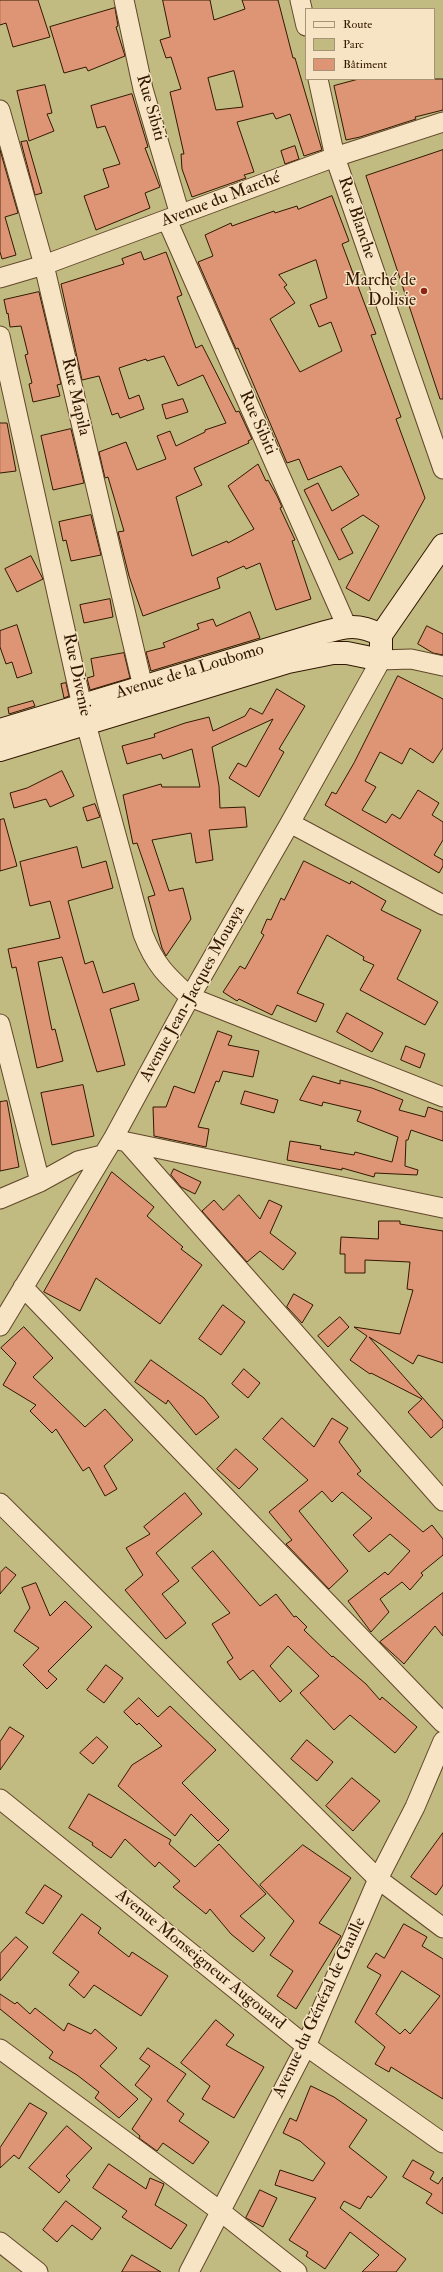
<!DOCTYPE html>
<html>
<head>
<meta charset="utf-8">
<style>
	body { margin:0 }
	#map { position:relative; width:443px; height:2272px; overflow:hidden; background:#f1d5a6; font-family:"IM FELL Double Pica",serif }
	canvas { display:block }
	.legend { position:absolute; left:305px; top:8px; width:130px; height:72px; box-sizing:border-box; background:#f6e4c5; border:1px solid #a89276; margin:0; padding:5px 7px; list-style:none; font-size:12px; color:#331800 }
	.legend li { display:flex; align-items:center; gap:8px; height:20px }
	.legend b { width:20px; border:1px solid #a89276 }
</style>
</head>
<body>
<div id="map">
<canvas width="443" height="2272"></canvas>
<ul class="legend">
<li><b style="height:5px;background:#f6e4c5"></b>Route</li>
<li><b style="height:11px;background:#c1bb82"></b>Parc</li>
<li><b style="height:11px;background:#de9575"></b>Bâtiment</li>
</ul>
</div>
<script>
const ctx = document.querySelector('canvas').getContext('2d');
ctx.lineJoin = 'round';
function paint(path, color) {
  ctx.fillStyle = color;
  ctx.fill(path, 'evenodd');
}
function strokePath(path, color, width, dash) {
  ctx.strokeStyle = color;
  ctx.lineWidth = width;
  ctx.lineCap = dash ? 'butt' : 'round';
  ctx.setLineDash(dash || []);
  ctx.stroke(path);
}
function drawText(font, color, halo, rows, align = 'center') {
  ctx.font = font + ' "IM FELL Double Pica",serif';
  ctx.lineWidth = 3;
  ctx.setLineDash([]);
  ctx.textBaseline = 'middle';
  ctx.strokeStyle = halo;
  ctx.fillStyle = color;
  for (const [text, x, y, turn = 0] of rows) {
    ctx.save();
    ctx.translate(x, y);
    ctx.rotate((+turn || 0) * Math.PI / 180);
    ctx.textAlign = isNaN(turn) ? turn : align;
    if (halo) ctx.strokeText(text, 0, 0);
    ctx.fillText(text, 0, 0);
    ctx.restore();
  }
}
const green = new Path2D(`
	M0,0H443V2272H0ZM306,9H434V79H306Z`);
const building = new Path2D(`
	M0,0H38L50,37L13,47L6,23L0,25Z
	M163,0H210L214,20L245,9L242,0H278L293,58H295L322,150L304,156L290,114L276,119L273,113L237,122L254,172L244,175L246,178L192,197L182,169L181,154H184L170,92L181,89L171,57L166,58L160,40L170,37ZM234,71L243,107L216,110L208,78Z
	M115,8L118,26L116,27L125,56L88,71L86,67L64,73L50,27Z
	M359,79H443V110L415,117L416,119L360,137L346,140L334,86Z
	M45,85L52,113L47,114L54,131L29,141L17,91Z
	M132,94L148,147L145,148L160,187L145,193L150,208L96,230L84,196L109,187L103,169L120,164L105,126L97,128L91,106Z
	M27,141L42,193L35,195L21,142Z
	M295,146L299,159L285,164L281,151Z
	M0,150L18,213L5,217L16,255L2,259L0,252Z
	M443,150V399H440L366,176Z
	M332,196L349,241L342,244L376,334L371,335L401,417L396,419L425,498L369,601L346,588L379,526L363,515L341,529L353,553L339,560L304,490L318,483L332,511L359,495L341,466L308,480L299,459L287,463L238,348L236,349L198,262L213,256L205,235L231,223L232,226L274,211L275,213L297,206L298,209ZM316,260L327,298L310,305L319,327L331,322L342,351L300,372L270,319L295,303L284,287L287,285L279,275Z
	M141,252L144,260L166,252L182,295L177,297L196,348L202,345L236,412L239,411L252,439L248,441L249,443L194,468L202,485L176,497L192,556L227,541L228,543L254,529L228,486L258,464L266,481L268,480L277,496L282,507L280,508L295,540L292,541L311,599L276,610L260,563L246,569L244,566L217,578L220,588L143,616L129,576L118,532L124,531L108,477L105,478L99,452L126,442L137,470L166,459L157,436L170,431L176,446L205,432V430L226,423L203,375L178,386L164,356L147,361L146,359L119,368L129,399L139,395L144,409L120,418L118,413L112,415L99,376L82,380L61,284L124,264L122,259Z
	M39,292L61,384L57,385L60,396L33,402L29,384L32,383L25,355L28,354L21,326L10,327L8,313L7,314L4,300Z
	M183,399L188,412L166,419L162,405Z
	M0,423H7L16,471L0,473Z
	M71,429L84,483L53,490L41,436Z
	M91,515L101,555L71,561L66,540L63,541L59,522Z
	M31,556L43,579L17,592L5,569Z
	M110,599L113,617L84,623L80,605Z
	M250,612L260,638L151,671L146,652L165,647L163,643L199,629L197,624L213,619L216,626Z
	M17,625L32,673L17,678L12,662L6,664L0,647V631Z
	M427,626L443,634V655L433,653L418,644Z
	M124,653L130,678L90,690L87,678L94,676L91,659Z
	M398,676L443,699V748L433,763L410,748L402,764L380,752L365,781L376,787L362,810L386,823L392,814L400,819L418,790L439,803L432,815L443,822V840L434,855L443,860V866L439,873L325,805L332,792L336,794L354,763Z
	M66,683L69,696L64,698L61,684Z
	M277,689L305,706L279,749L284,752L259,797L229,778L238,763L246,767L273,719L212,747L219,786L220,808L245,807L247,827L209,830L213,860L196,863L191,833L152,840L169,891L183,888L191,919L166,956L162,948L148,897L155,895L137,843L133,844L123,795L161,784L162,787H200L192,749L163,759L161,754L127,764L122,746L155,737L154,734L185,723L209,717L213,731L245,716L250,708L262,714Z
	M33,701L35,706L9,714L8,708Z
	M62,771L74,796L50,807L46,799L14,808L10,793L27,788Z
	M95,804L100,817L87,821L83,808Z
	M4,819L17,866L0,871V820Z
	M77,847L82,868L106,861L113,888L68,901L85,964L93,961L103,993L134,983L139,1000L110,1009L125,1065L97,1072L62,957L38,962L52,1030L55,1029L63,1061L37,1068L16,967L12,968L8,949L60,938L50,901L30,906L20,862Z
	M304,861L350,884L351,881L386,901L381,910L421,930L397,979L438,1002L425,1025L360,990L374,965L363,960L364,957L327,935L297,993L324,1004L316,1022L277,1005L272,1015L239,999L237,1001L223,992L240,966L245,969L264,935L261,933L267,919L271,920L281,898L284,900Z
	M347,1013L383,1033L372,1052L337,1032Z
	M218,1031L232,1036L228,1045L259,1051L253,1077L223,1071L219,1082L216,1081L198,1127L209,1129L206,1147L154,1136L153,1107H166L174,1086L194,1093Z
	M406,1046L425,1054L420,1068L401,1060Z
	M313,1076L340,1084V1080L372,1088L403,1100L399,1110L425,1117L428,1107L443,1112V1141L411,1130L408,1140H406L405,1166L418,1170L417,1175L375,1173L374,1177L342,1168V1170L287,1160L290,1141L321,1146L320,1149L354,1155L355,1152L392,1162L398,1137L357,1121L361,1111L323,1102L322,1106L300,1100Z
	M83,1085L94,1136L52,1145L41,1093Z
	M245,1091L278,1100L274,1113L241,1104Z
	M7,1101L19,1167L0,1171V1102Z
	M174,1169L201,1182L195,1194L181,1187L171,1175Z
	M112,1172L154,1207L147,1216L183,1247L181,1249L202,1265L160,1324L96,1278L80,1311L44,1292Z
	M239,1195L260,1219L269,1200L282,1206L270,1233L296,1253L283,1270L260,1251L247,1262L202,1211L214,1200L223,1210Z
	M379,1221H400V1224L443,1231V1363L418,1355L413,1364L369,1337L443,1421V1427L431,1438L408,1412L422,1399L371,1373L370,1374L350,1360L367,1336L354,1327L400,1334L413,1290L407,1289L410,1262L365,1260V1273H345V1254H340L341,1237L378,1239Z
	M294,1294L313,1305L302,1323L287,1307Z
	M223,1305L245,1322L221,1355L199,1339Z
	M340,1317L349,1327L328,1347L318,1336Z
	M24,1327L53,1358L33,1377L85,1427L105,1409L133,1440L104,1466L117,1489L105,1496L89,1467L83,1471L56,1429L52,1433L30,1411L36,1405L3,1385L16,1363L1,1348Z
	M151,1360L204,1398L219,1417L196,1435L168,1400L166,1404L135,1382Z
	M244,1369L260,1383L248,1398L232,1384Z
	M282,1418L314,1447L332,1418L348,1428L339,1442L361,1471L357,1474L423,1532L432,1525L443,1539V1555L421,1573L423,1575L410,1590L402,1582L380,1599L389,1612L371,1632L348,1601L385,1572L388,1575L410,1551L390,1534L369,1552L353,1535L372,1518L342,1492L332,1502L322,1491L299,1511L348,1571L329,1589L286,1544L292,1540L269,1512L308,1480L263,1439Z
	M236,1449L258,1469L239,1489L217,1469Z
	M185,1493L202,1514L156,1553L179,1581L162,1594L186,1623L166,1639L125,1590L143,1575L126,1548L150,1534L144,1527Z
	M213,1551L260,1606L276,1594L294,1617L296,1616L307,1627L304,1630L332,1657L333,1656L366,1684L380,1700L382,1697L417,1727L395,1753L350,1715L334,1730L300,1693L319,1676L288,1646L270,1666L292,1691L280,1702L253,1670L240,1680L227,1662L233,1658L212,1624L230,1613L192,1568Z
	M6,1567L16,1575L0,1594V1573Z
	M36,1583L50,1616L65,1601L92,1627L48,1671L57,1679L47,1689L23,1665L39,1648L14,1631L30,1608L22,1588Z
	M443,1593V1636L435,1626L404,1664L380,1642Z
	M106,1665L123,1678L104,1703L87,1690Z
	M139,1698L158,1717L170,1706L216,1750L182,1783L229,1830L218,1841L191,1814L175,1836L118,1786L132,1765L162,1746L139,1723L137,1725L124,1712Z
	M10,1727L24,1736L0,1770V1742Z
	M97,1737L108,1747L93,1764L80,1753Z
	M307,1740L333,1762L317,1781L291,1759Z
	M352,1778L380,1801L353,1831L326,1806Z
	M89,1794L171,1840L169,1844L195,1867L219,1844L266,1894L240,1916L265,1938L253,1952L231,1934L210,1909L206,1914L173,1887L180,1881L159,1862L155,1867L125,1839L111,1858L92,1845L93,1843L69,1828Z
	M443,1833V1885L436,1895L411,1877Z
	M303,1845L351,1878L319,1923L341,1936L296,2009L277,1996L293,1971L270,1955L294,1921L260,1885Z
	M45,1885L62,1896L43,1924L26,1913Z
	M82,1914L101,1928L98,1933L129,1957L132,1952L168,1976L141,2016L94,1985L84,1998L69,1985L79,1972L53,1953Z
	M404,1924L427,1937L422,1946L443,1959V2099L391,2067L389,2072L375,2064L385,2047L355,2022L381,1975L367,1967L376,1953L384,1958ZM402,1971L440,1996L410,2034L405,2029L400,2034L376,2014Z
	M16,1937L28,1947L0,1981V1954Z
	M0,1994L15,2004L17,2002L30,2014L35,2008L64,2031L68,2023L91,2034L95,2029L117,2048L100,2066L138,2099L119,2118L95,2098L99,2092L77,2075L49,2058L53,2052L0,2009Z
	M216,2020L234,2035L226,2045L264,2067L234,2118L202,2099L210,2086L181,2063Z
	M148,2048L186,2074L167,2101L184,2114L179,2121L209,2142L193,2164L163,2143L157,2151L139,2138L140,2136L132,2129L152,2099L135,2085L150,2066L140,2059Z
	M311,2086L334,2097L367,2120L349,2147L387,2177L371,2198L368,2196L360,2209L344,2201L340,2208L406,2259L396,2272H362L379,2255L350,2232L325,2269L306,2256L308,2252L289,2240L316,2198L275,2185L280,2170L313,2181L325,2163L300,2141L283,2133L290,2118L296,2121Z
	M30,2103L47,2113L19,2159L14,2155L0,2168V2148Z
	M67,2126L92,2148L66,2176L70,2180L59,2193L29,2168Z
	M413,2160L434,2172L430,2179L438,2184L443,2177V2214L426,2203L432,2194L403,2177Z
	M109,2164L146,2189L150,2178L164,2184L155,2205L187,2225L171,2249L122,2217L127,2211L93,2188Z
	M260,2190L277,2198L263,2227L246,2218Z
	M66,2201L101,2228L92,2240L72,2225L57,2242L43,2230Z
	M132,2255L161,2272H122Z`);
const street = new Path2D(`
	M124,0L143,89L180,215
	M300,0L306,26
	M318,79L335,157L443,469
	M0,110L44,265L143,687
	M167,220L347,627
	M0,278L44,265L335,157L443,122
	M0,336L86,724L143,934C155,965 166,975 190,997L443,1097
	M290,823L443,905
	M0,1024L40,1182
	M113,1139L127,1142L443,1501
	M127,1142L443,1208
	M0,1199L40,1182L78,1161L102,1155
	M23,1287L443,1723
	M0,1326L113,1139L190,997L290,823L381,660L411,659L443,666
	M0,1503L378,1879L443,1928
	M0,1799L306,2046L443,2143
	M0,2049L220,2211L297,2272
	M0,2242L38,2272
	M189,2272L306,2046L378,1879L415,1807L443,1741`);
const secondary = new Path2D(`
	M0,730L318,634C344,627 356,622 381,635
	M0,750L288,662L333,653H347L381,660V635L443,545`);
const markers = [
	[424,291,4,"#8f2418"]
];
const streetNames = [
	["Rue Sibiti",150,108,74],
	["Avenue du Marché",221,200,-21],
	["Rue Blanche",356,218,71],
	["Rue Mapila",75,397,77],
	["Rue Sibiti",257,423,66],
	["Avenue de la Loubomo",190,672,-17],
	["Rue Divenie",76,675,78],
	["Avenue Jean-Jacques Mouaya",193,994,-61],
	["Avenue Monseigneur Augouard",200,1960,39],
	["Avenue du Général de Gaulle",320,2008,-65]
];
const poiNames = [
	["Marché de",416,281],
	["Dolisie",416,301]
];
paint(green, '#c1bb82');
paint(building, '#de9575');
strokePath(building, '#331800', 1);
strokePath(street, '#62472a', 21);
strokePath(secondary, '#331800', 24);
strokePath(street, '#f6e4c5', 19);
strokePath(secondary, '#f6e4c5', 22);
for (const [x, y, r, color] of markers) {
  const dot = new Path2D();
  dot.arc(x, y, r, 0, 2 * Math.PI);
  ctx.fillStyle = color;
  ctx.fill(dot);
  strokePath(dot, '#f6e4c5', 1.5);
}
drawText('17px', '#331800', '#f6e4c5', streetNames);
drawText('17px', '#331800', '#f6e4c5', poiNames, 'right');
</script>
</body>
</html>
